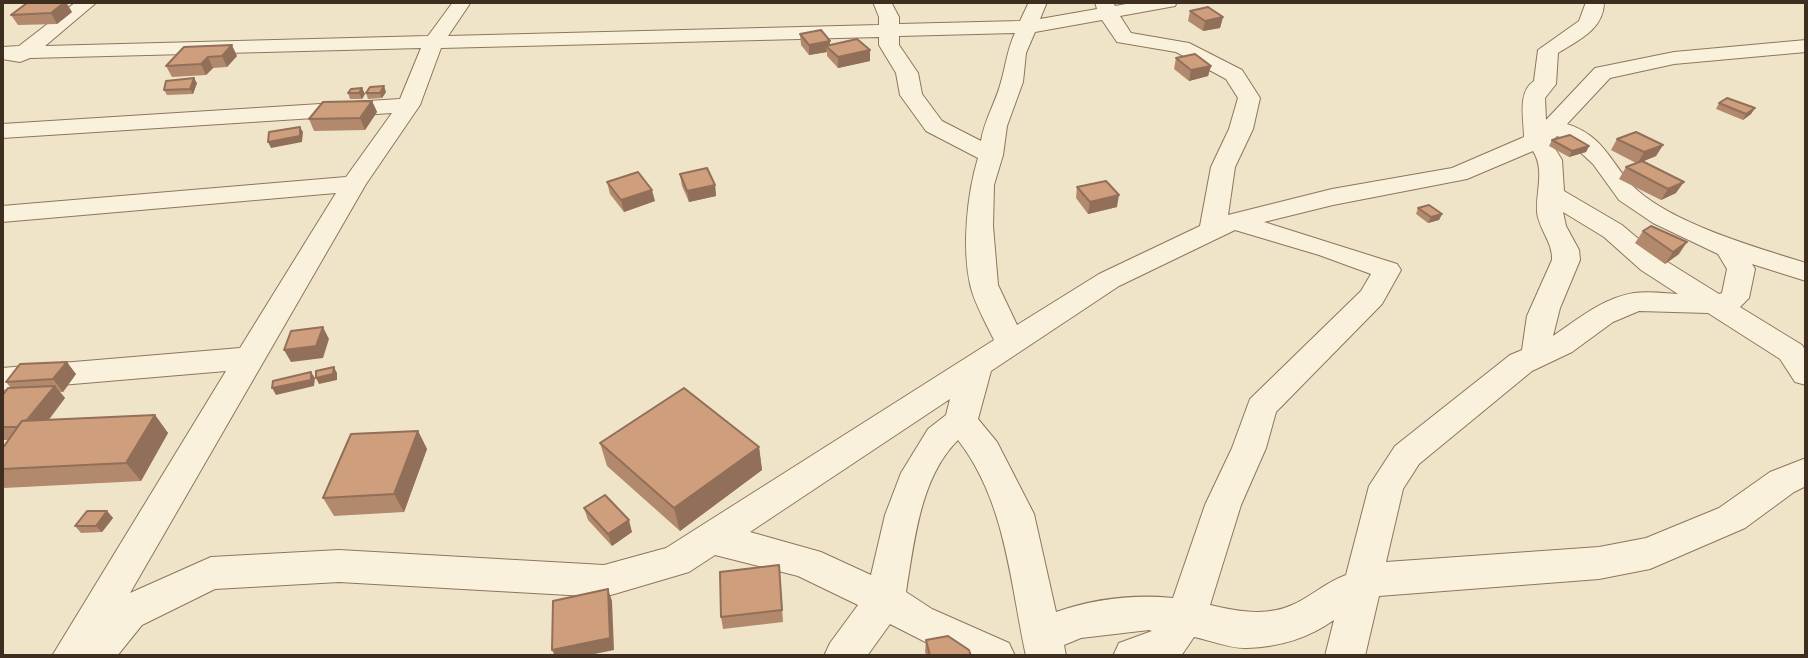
<!DOCTYPE html>
<html>
<head>
<meta charset="utf-8">
<style>
	body { margin:0 }
	#map { position:relative; width:1808px; height:658px; overflow:hidden; background:#f0e4c8; font-family:"Noto Serif",serif }
	canvas { display:block }
	.frame { position:absolute; inset:0; border:4px solid #3d2e20; pointer-events:none }
</style>
</head>
<body>
<div id="map">
<canvas width="1808" height="658"></canvas>
<div class="frame"></div>
</div>
<script>
const ctx = document.querySelector('canvas').getContext('2d');
ctx.lineJoin = 'round';
function strokePath(path, color, width, dash) {
  ctx.strokeStyle = color;
  ctx.lineWidth = width;
  ctx.lineCap = dash ? 'butt' : 'round';
  ctx.setLineDash(dash || []);
  ctx.stroke(path);
}
function paint(path, color) {
  ctx.fillStyle = color;
  ctx.fill(path, 'evenodd');
}
const minor = new Path2D(`
	M76,2H97L45,46L428,36L453,2H471L448,36L879,25V17L873,2H891L899,17V24L1020,21L1029,2H1047L1040,19L1097,9L1095,2H1113L1115,6L1137,2H1177L1175,6L1120,16L1131,33L1189,43L1242,70L1260,98L1253,129L1235,167L1228,215L1332,189L1452,168L1524,137C1524,119 1517,92 1534,81L1538,50L1579,21L1586,2H1604C1604,29 1579,40 1558,53L1556,84L1545,98L1546,120L1595,68L1674,52L1806,40V52L1674,64L1610,78L1567,124C1607,137 1611,166 1637,190C1675,224 1757,248 1806,263V281L1752,264L1755,269L1749,298L1740,307L1802,345L1806,351V385L1795,382L1780,359L1708,313L1639,311L1613,322L1572,352L1532,371L1419,464L1403,489L1386,562L1599,547L1646,538L1719,508L1770,472L1806,458V486L1794,492L1745,528L1650,569L1599,579L1379,596L1365,656H1325L1334,620C1309,638 1279,647 1247,648C1230,649 1210,640 1194,637L1181,656H1113L1119,643L1152,631L1149,630L1081,638L1064,645L1066,656H1026C1010,582 1006,502 958,440C920,477 914,543 906,592L932,609L1009,643L1015,656H953L890,624L867,656H824L830,643L858,605L798,576L715,555L689,572L604,597L339,582L215,589L142,625L117,656H52L226,371L2,390V368L240,348L336,193L2,222V206L346,177L392,113L2,138V124L400,99L421,48L30,58L20,62L2,59V47L19,46ZM1102,20L1117,42L1176,52L1226,79L1238,98L1229,129L1211,167L1200,226L1099,274L1017,325L998,285L993,226L994,185L1003,155L1007,126L1023,82L1026,53L1035,32ZM1015,33C1007,50 1006,65 1001,82C996,102 984,120 981,141L942,121L922,94L918,73L899,45V36ZM879,37V45L896,73L900,95L926,131L978,158C967,194 962,247 970,284C974,303 986,323 994,340L666,548L604,565L339,550L211,557L130,593L366,184L420,105L441,48ZM1557,136L1566,139L1593,164L1619,200L1653,223L1718,254L1727,269L1722,293L1719,294L1661,258L1622,225L1564,191L1562,160L1551,142ZM1533,151C1545,170 1536,190 1537,212C1539,230 1553,242 1552,260L1527,316L1522,350L1510,355L1395,446L1369,486L1346,575C1324,583 1311,597 1292,605C1266,617 1236,611 1210,605L1241,505L1266,448L1276,412L1382,304L1401,270L1397,264L1264,222L1333,205L1467,179ZM1563,212L1604,237L1641,270L1678,294C1664,293 1648,291 1634,293C1603,298 1578,319 1553,336L1560,308L1580,260L1579,250L1566,226ZM1235,230L1319,255L1371,274L1361,291L1250,399L1232,448L1205,505L1173,598C1134,594 1093,599 1056,612L1034,514L997,442L978,419L991,371L1119,286ZM950,399L946,415L928,429L901,473L885,515L871,575L821,552L750,532Z`);
const wall = new Path2D(`
	M1190,11L1223,17L1220,28L1203,31L1188,21Z
	M72,12L57,24L18,25L11,15Z
	M800,34L830,41V45L870,61L838,68L827,56V52L809,55L801,45Z
	M184,47L237,56L227,67L213,68L206,75L172,77L166,66Z
	M1176,58L1211,66L1208,76L1189,81L1174,69Z
	M197,83L193,94L167,95L164,90Z
	M362,88L365,94L362,99H350L348,93Z
	M386,92L382,98L368,99L366,93Z
	M372,101L377,112L365,130L314,131L309,119Z
	M1719,103L1755,108L1751,114L1743,120L1716,109Z
	M1617,139L1663,145L1656,156L1643,161L1676,193L1661,200L1619,179L1626,167L1636,163L1611,150Z
	M1552,140L1589,146L1586,152L1569,157L1549,146Z
	M680,174L715,185L716,196L689,202L682,186Z
	M607,182L655,201L624,212L610,194Z
	M1077,187L1117,207L1088,214L1076,198Z
	M1418,208L1442,214L1439,220L1428,223L1416,214Z
	M1643,231L1679,254L1665,264L1635,243Z
	M76,374L63,392H60L65,398L49,420L155,415L168,433L141,481L4,488L2,485V449L8,440H2V396L11,388L6,382Z
	M418,431L427,449L404,512L334,516L323,498Z
	M600,443L759,447L762,470L680,531L607,466Z
	M584,508L632,532L612,546L588,520Z
	M107,511L113,518L102,532L81,533L75,526Z
	M780,577L783,622L723,629L721,617Z
	M926,640L971,656H927L925,652Z`);
const shadedWall = new Path2D(`
	M66,2L72,12L57,24L51,13Z
	M1223,17L1220,28L1203,31L1205,21Z
	M830,41V50L826,46L827,52L809,55V45Z
	M232,45L237,56L227,67L222,56Z
	M870,50V61L838,68V57Z
	M208,57L213,68L206,75L201,64Z
	M1211,66L1208,76L1189,81L1191,70Z
	M194,78L197,83L193,94L190,89Z
	M384,86L386,92L382,98L380,93Z
	M362,88L365,94L362,99L359,93Z
	M372,101L377,112L365,130L360,118Z
	M1755,108L1751,114L1743,120L1746,114Z
	M300,127L303,132L302,142L271,148L268,142Z
	M1663,145L1656,156L1637,164L1644,152Z
	M1589,146L1586,152L1569,157L1572,151Z
	M1684,182L1676,193L1661,200L1668,189Z
	M715,185L716,196L689,202L687,191Z
	M652,190L655,201L624,212L621,200Z
	M1119,195L1117,207L1088,214L1090,202Z
	M1442,214L1439,220L1428,223L1431,217Z
	M1687,242L1679,254L1665,264L1673,252Z
	M323,327L329,339L323,358L291,362L284,350Z
	M67,362L76,374L63,392L53,379Z
	M334,367L337,373V380L319,384L316,378Z
	M311,372L315,378L314,386L276,395L272,388Z
	M55,386L65,398L33,439L23,427Z
	M155,415L168,433L141,481L126,463Z
	M418,431L427,449L404,512L394,494Z
	M759,447L762,470L680,531L674,508Z
	M107,511L113,518L102,532L96,526Z
	M629,520L632,532L612,546L608,534Z
	M608,589L612,601L614,650L585,656H555L552,650Z`);
const building = new Path2D(`
	M65,2L51,13L11,15L27,3Z
	M1208,7L1223,17L1205,21L1190,11Z
	M821,30L830,41L809,45L800,34Z
	M857,39L870,50L838,57L826,46Z
	M232,45L222,56L208,57L201,64L166,66L184,47Z
	M1195,54L1211,66L1191,70L1176,58Z
	M194,78L190,89L164,90L166,81Z
	M384,86L380,93H366L370,87Z
	M362,88L359,93H348L351,89Z
	M1727,98L1755,108L1746,114L1719,103Z
	M372,101L360,118L309,119L323,102Z
	M300,127V136L268,142L269,132Z
	M1636,132L1663,145L1644,152L1617,139Z
	M1570,135L1589,146L1572,151L1552,140Z
	M1642,161L1684,182L1668,189L1626,167Z
	M707,168L715,185L687,191L680,174Z
	M638,172L652,190L621,200L607,182Z
	M1106,181L1119,195L1090,202L1077,187Z
	M1429,205L1442,214L1431,217L1418,208Z
	M1651,226L1687,242L1673,252L1643,231Z
	M323,327L316,346L284,350L291,331Z
	M67,362L53,379L6,382L20,364Z
	M334,367L333,374L316,378V371Z
	M311,372V380L272,388L273,381Z
	M55,386L27,420L22,421L17,427H2V396L8,388Z
	M684,388L759,447L674,508L600,443Z
	M155,415L126,463L2,469V449L22,421Z
	M418,431L394,494L323,498L351,434Z
	M605,495L629,520L608,534L584,508Z
	M87,511H107L96,526H75Z
	M779,565L782,610L721,617L720,572Z
	M608,589L610,638L552,650L553,601Z
	M948,636L969,650L971,656H930L926,640Z`);
strokePath(minor, '#8d765c', 2);
paint(minor, '#faf1dc');
paint(wall, '#b2896c');
paint(shadedWall, '#916f58');
paint(building, '#cf9f7d');
strokePath(building, '#916f58', 2);
</script>
</body>
</html>
